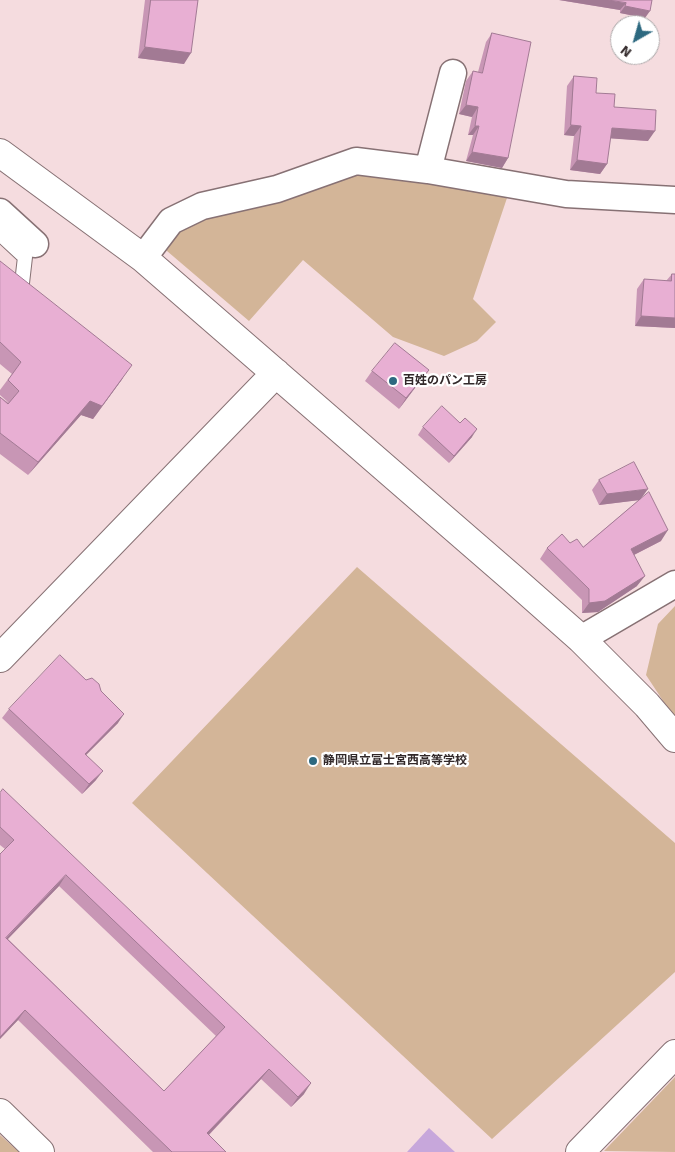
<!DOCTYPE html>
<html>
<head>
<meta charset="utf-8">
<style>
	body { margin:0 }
	#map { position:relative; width:675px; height:1152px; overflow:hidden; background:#f5dcdf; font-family:Signika,sans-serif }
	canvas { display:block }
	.north { position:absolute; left:610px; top:15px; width:50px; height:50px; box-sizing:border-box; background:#fff; border:1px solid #ada9aa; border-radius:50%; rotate:218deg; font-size:14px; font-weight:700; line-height:20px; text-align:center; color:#32292a }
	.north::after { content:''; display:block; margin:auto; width:18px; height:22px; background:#2d6980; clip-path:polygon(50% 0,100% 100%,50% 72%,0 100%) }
</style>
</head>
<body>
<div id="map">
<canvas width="675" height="1152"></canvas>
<div class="north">N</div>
</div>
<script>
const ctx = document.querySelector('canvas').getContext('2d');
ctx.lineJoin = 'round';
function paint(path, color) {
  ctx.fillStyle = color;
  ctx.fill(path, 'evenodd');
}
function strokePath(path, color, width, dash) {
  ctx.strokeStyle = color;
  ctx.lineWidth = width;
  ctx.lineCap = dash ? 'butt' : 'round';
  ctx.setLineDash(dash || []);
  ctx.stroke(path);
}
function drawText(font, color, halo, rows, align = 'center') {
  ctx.font = font + ' Signika,"Noto Sans JP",sans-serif';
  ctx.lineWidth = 4.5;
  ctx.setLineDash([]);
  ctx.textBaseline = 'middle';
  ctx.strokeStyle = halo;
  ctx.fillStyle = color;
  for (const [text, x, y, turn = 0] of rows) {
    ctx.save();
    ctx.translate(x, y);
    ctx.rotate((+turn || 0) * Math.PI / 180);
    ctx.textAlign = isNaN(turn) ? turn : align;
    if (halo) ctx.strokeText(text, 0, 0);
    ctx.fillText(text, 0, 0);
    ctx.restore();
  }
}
const green = new Path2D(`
	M355,169L508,195L473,299L496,322L477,341L444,356L393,337L303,260L249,321L167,251L164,243L175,227Z
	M357,567L675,843V972L492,1139L132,803Z
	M675,606V719L646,675L658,624Z
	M675,1077V1152L604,1151Z
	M0,1135L19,1152H0Z`);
const water = new Path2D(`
	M429,1128L455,1152H407Z`);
const service = new Path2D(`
	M0,234L25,257L22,283`);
const minor = new Path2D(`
	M428,170L453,73
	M0,212L35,244
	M143,258L171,221L202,206L277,189L356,161L428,170L566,194L675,200
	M581,639L675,584`);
const tertiary = new Path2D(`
	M0,153L143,258L512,578L581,639L647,705L675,738
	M0,658L276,373
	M0,1113L40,1152
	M580,1152L675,1054`);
const wall = new Path2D(`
	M145,0H198L184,64L138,58Z
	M559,0H652L645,18L620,13V10Z
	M492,33L508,158L502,168L466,161L473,135H468L472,117L459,114L466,81L473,71L478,72L486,42Z
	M574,76L614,107L648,141L610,138L607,164L600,174L570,170L574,136L564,135L567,86Z
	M0,261L123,378L93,419L81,415L28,475L0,454V397L9,403L0,395V390L12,374L0,364Z
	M672,274H675V328L635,326L637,289L644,279L666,281Z
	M429,370L421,380L399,409L365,381L372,371Z
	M423,427L472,437L449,463L418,435Z
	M599,480L641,498L661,541L634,555L637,586L598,612L582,613V600L540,559L547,548L570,543L583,547L639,500L599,505L592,490Z
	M86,680L101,691L118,723L86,755L96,780L82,794L2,718L9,709Z
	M0,793L304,1094L291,1107L261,1079L209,1135L226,1152H153L18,1020L0,1039V854L5,849L0,845ZM59,886L216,1036L164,1091L8,939Z`);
const shadedWall = new Path2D(`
	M559,0H608L626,3L620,10Z
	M625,6L650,11L645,18L620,13Z
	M145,47L191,53L184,64L138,58Z
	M466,105L478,107L472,117L459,114Z
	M571,125L581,126L574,136L564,135Z
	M475,126H479L473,135H468Z
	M612,128L655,131L648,141L605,138Z
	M472,152L508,158L502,168L466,161Z
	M577,160L607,164L600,174L570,170Z
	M641,316L675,318V328L635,326Z
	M429,370L421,380L399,409L406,398Z
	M123,378L93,419L81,415L28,475L38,462L90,401Z
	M477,429L472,437L449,463L454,456Z
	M648,489L640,500L599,505L607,494Z
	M668,530L661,541L624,560L631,549Z
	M645,576L637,586L598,612L582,613L589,603Z
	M124,714L118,723L78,763L85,754Z
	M103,771L96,780L82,794L89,784Z
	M66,875L59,886L0,947L6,938Z
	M25,1010L18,1020L0,1039V1037Z
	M269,1069L261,1079L200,1144L207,1133Z
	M311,1083L304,1094L291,1107L298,1097Z`);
const building = new Path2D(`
	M151,0H198L191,53L145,47Z
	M608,0H652L650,11L625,6L626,3Z
	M492,33L531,42L508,158L472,152L479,126H475L478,107L466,105L473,71L482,73Z
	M574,76L597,78L596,93L615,94L614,107L656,110L655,131L612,128L607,164L577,160L581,126L571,125Z
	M0,261L132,365L102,406L90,401L38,462L0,433V397L8,404L19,391L8,380L21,362L0,342Z
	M672,274H675V318L641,316L644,279L671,281Z
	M395,343L429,370L406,398L372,371Z
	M442,406L460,423L465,418L477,429L454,456L423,427Z
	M634,462L648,489L607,494L599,480Z
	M649,492L668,530L631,549L645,576L605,601L589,603V589L547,548L562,534L570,543L577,539L583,547Z
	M60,655L86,680L92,678L99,684L101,691L124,714L85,754L103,771L89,784L9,709Z
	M3,789L311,1083L298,1097L269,1069L207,1133L226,1152H172L25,1010L0,1037V854L14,840L0,827V793ZM66,875L225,1027L164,1091L6,938Z`);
const markers = [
	[393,381,5,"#2d6980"],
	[313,761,5,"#2d6980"]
];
const poiNames = [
	["百姓のパン工房",403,381],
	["静岡県立富士宮西高等学校",323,761]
];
paint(green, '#d3b598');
paint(water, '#c7a7db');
strokePath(service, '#877174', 16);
strokePath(minor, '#877174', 29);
strokePath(tertiary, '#877174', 30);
strokePath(service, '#fff', 14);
strokePath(minor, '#fff', 26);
strokePath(tertiary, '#fff', 28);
paint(wall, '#c896b5');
paint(shadedWall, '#a27a94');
paint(building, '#e8afd3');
strokePath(building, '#a27a94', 1);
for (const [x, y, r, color] of markers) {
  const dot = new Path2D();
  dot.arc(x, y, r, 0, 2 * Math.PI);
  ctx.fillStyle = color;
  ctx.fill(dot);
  strokePath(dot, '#fff', 2);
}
drawText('bold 12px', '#32292a', '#fff', poiNames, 'left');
</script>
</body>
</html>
